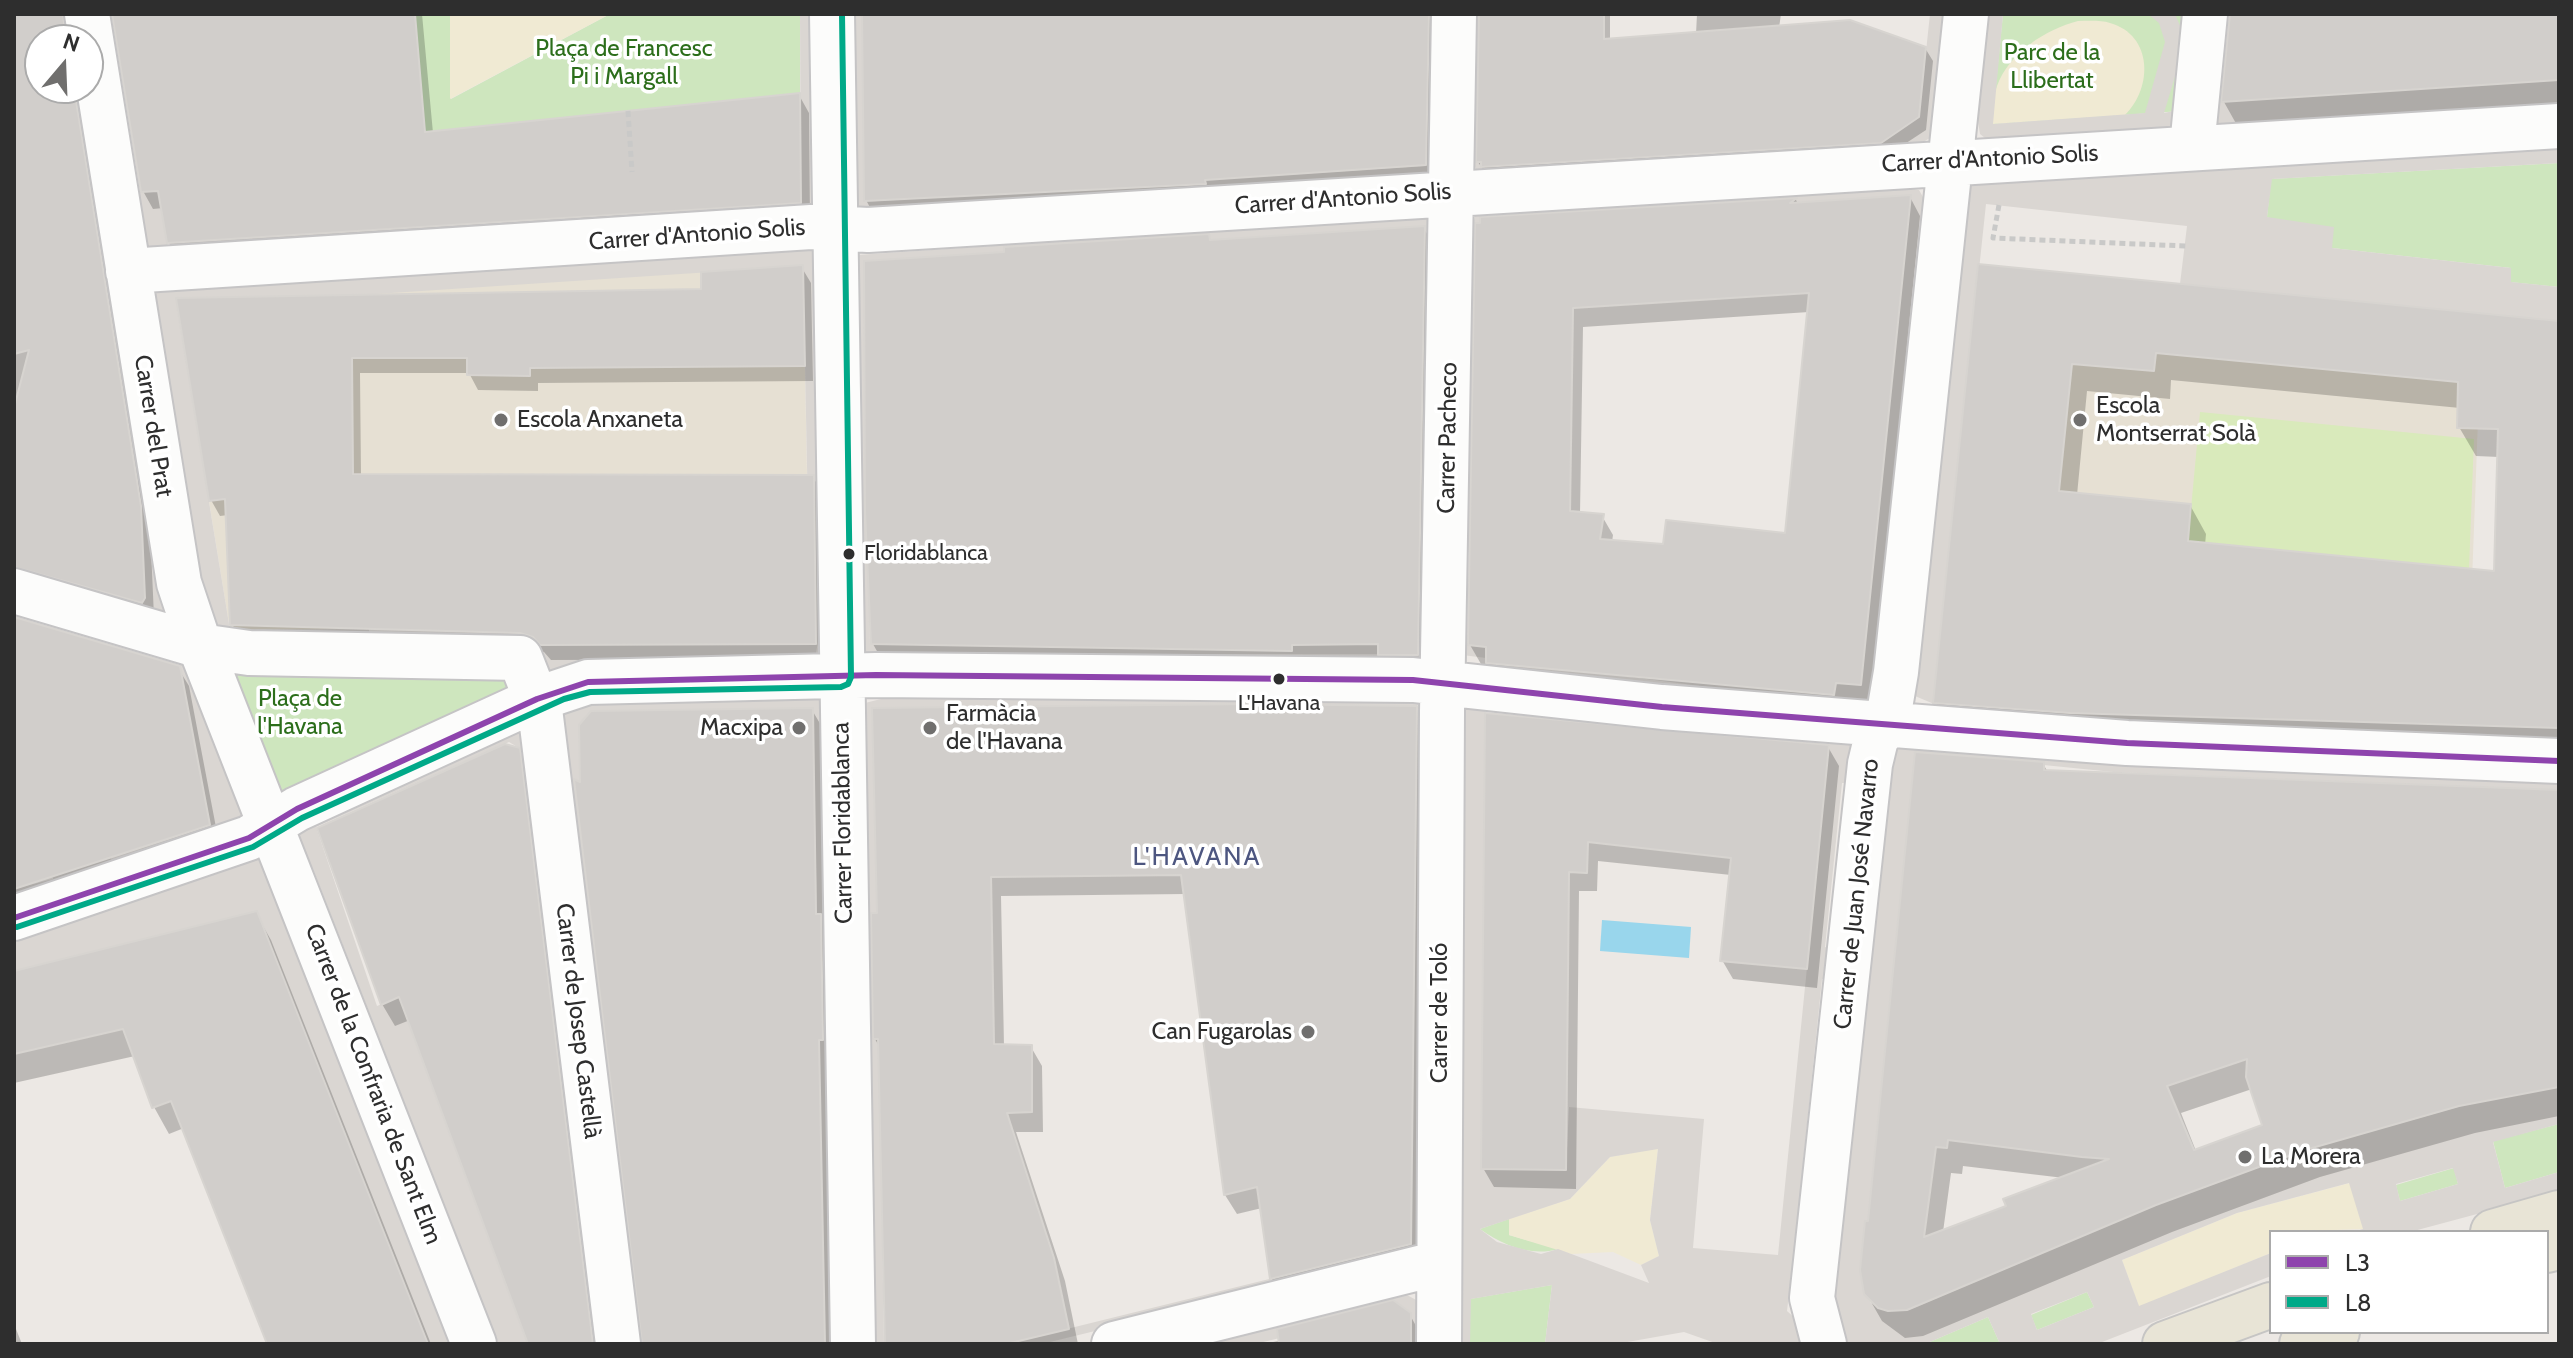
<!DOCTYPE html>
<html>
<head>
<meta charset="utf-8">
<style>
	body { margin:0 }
	#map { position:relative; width:2573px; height:1358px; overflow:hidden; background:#ece8e4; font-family:Cabin,sans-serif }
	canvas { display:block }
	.frame { position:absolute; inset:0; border:16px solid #2e2e2e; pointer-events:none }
	.legend { position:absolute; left:2269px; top:1230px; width:280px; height:104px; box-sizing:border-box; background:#fff; border:2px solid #ababab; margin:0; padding:10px 14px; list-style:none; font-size:24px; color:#2e2e2e }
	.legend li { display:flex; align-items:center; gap:16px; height:40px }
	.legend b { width:40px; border:2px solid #ababab }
	.north { position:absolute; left:24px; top:24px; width:80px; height:80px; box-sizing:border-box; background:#fff; border:2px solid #ababab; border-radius:50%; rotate:19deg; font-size:22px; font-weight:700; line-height:32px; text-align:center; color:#2e2e2e }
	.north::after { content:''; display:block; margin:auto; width:28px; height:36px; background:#706f6e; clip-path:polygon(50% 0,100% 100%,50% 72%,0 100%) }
</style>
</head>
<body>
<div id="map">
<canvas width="2573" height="1358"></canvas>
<div class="frame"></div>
<ul class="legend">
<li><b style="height:10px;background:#8e44ad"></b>L3</li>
<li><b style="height:10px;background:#00a988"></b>L8</li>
</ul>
<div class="north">N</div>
</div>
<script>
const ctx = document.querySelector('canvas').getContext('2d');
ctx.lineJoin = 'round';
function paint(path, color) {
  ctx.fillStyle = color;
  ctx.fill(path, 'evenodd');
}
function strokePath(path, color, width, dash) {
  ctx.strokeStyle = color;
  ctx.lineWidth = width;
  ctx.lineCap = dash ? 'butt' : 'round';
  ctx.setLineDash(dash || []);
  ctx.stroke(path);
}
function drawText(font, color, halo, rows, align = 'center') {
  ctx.font = font + ' Cabin,sans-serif';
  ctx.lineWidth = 7;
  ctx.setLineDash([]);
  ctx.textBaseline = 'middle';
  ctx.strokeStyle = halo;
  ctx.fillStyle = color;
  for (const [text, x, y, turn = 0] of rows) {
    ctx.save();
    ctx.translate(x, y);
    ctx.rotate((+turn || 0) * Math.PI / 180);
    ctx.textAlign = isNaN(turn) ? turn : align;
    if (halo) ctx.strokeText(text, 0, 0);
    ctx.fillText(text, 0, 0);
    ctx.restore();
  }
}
const education = new Path2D(`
	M1978,264L2482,314L2472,581L2123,569L1948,551Z
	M803,265L807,475L362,474L371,593L369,629L230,630L177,306Z`);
const green = new Path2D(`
	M415,14H450L451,99L610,14H800V93L425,132Z
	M2003,14H2191L2181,111L1992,124Z
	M2559,163V287L2510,282L2511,268L2332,248L2267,217L2271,179Z
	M214,648L520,658L535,688L299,794L279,793Z
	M2559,1124V1172L2505,1188L2493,1141Z
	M2454,1168L2458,1184L2400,1201L2396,1185Z
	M1509,1219V1235L1558,1249C1531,1257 1502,1245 1480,1229Z
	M1552,1285L1545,1344H1470V1299Z
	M2087,1292L2094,1307L2037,1330L2031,1315Z
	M1988,1317L2000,1344H1925Z`);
const sand = new Path2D(`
	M450,14H610L450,99Z
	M2078,21C2088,21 2101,20 2110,23C2153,35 2153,88 2125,115L1992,124C1993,112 1993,97 1997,86C2009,53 2046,29 2078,21Z
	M1658,1148L1650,1220L1659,1256L1641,1265L1613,1252L1571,1254L1509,1235V1219L1570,1199L1610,1157Z
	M2350,1183L2364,1229L2271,1232V1253L2139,1307L2122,1260L2237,1213Z`);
const pitch = new Path2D(`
	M2200,412L2474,439L2469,569L2188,541Z`);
const plaza = new Path2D(`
	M800,14H810L819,636L815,659L535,688L519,658L214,648L189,578L137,192L158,191L168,247L581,220L576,117L639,171L642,215L801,205ZM803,266L808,515L555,644L369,643V629L230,630L177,307Z
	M852,14H863L864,202L1424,166L1426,14H1433L1431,170L1425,175L856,210Z
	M1475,14H1486L1891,136L1919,117L1930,14H1947L1932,137L1919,144L1478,172L1473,164Z
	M1989,14H2003L1993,124L2145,113L2165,42L2159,23L2148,14H2175L2184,35L2183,50L2164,113L2217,102L2559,80V105L1990,142L1980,134L1978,121Z
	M88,80L177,616L251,803L246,823L232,837L14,904V889L53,879L52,873L111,858L112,863L180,845L179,838L210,827L178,659L14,609V574L138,607L145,598L135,427L79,88H88Z
	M2559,138V163L2272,179L2267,217L2334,227L2332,248L2511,268V282L2559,287V321L2180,284L2187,226L1986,204L1934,693L2293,719L2559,728V743L2132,724L1934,704L1915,696L1912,692L1969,183Z
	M1894,187L1919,190L1928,206L1877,698L1862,706L1838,704L1455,654L1451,647L1468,469L1471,233L1475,216L1479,211ZM1911,195L1861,685L1460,644L1473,501H1479L1480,214L1597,216Z
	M1424,217L1431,220L1421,654H871L862,651L857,255ZM1251,238L1420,459L1419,645L870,644L864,261Z
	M1415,695L1421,697L1419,1248L1409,1254L1042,1344H1006L1411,1244L1418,705L873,708L884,1344H874L859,709L865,703L885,698Z
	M1470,696L1856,735L1863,741L1858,783H1842L1825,947L1840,950L1837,980L1822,979L1803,1163L1817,1166L1813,1206L1799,1205L1787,1311L1810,1332L1815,1344H1718L1684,1332L1616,1344H1545L1552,1285L1471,1299L1470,1344H1451L1457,709L1462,699ZM1485,701L1830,739L1778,1255L1693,1248L1704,1119L1569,1107L1566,1170L1481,1168ZM1658,1149L1650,1220L1659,1256L1641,1265L1649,1283L1558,1249L1541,1254L1497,1242L1480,1229L1570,1199L1610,1157Z
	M820,697L823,704L834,1344H825L813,708L591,711L579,725L580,790L649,1344H605L531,755L509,742L316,827L377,1006L399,997L528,1344H499L313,869L302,874L294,849L298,824L567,698Z
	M1882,746L2559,769V790L2113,772L1915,752L1868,1221L1865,1222L1860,1270L1871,1303L1888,1311L1909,1310L2156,1205L2305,1150L2465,1105L2559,1085V1124L2493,1142L2505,1188L2559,1172V1192L2410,1232H2353L2363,1229L2349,1183L2237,1213L2122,1260L2139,1306L2271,1253V1276L2097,1344H2000L1988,1317L1925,1344H1833L1824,1295H1835L1844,1210L1840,1137L1852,1138L1888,807L1890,778ZM2453,1168L2458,1184L2400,1201L2396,1184ZM2087,1292L2094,1307L2037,1330L2031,1314Z
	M263,856L451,1344H428L257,912L14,971V935L220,873L217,862Z
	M1407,1295L1418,1301V1344H1411V1313L1404,1308L1255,1344H1208Z`);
const water = new Path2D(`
	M1602,920L1691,927L1689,958L1600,951Z`);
const shadow = new Path2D(`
	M14,14H80L72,40H40V88H80L150,526L154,617L14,587Z
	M114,14H422L433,133L799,95L809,113L810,220L179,261L169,243L163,208L153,209L143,191Z
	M864,14H1439L1433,178L873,213L866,200Z
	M1481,14H1610V41L1696,34L1697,14H1781L1779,28L1925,48L1933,61L1926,130L1888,155L1486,174L1478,162Z
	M2231,14H2559V106L2238,127L2224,102Z
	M1910,197L1920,216L1871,704L1499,681L1489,665L1481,664L1470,645L1482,219L1796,200L1798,204ZM1809,312L1787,535L1665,547L1612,542L1613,535L1602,516L1580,514L1583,327Z
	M1424,229L1439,253L1431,680L887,669L873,644L1208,236L1211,242Z
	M1980,266L2559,323V755L1951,731L1935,702ZM2171,380L2460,408L2459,427L2476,456L2499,457L2496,573L2205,545L2206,534L2190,505L2077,495L2087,391L2170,399Z
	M802,268L811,283L813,381L538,383V391L478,390L469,373H360L361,476L813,477L822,492L824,659L551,660L544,652L531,648L241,640L232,624L228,515L220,516L211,500L178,300L703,291Z
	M14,619L178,668L189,686L219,843L14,909Z
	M1416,708L1427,727L1422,1264L1283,1298L1272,1279L1262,1208L1237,1214L1225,1195L1186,894L1001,896L1004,1046L1031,1047L1042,1066L1043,1132H1016L1065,1281L1078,1344H887L880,1048L875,1039L873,915Z
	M812,710L825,732L837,1344H644L582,786Z
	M1487,715L1828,747L1839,766L1817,988L1733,979L1722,960L1731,875L1598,861L1597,891H1579L1576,1189L1494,1187L1483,1168Z
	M518,750L531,773L602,1344H530L410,1020L395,1026L382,1004Z
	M2043,764L2048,772L2559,792V1116L2475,1133L2320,1177L2172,1232L1923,1336L1905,1338L1882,1321L1866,1293L1870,1224ZM2252,1089L2264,1126L2196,1151L2181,1113ZM1963,1166L2064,1178L2008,1207L1943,1232L1951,1173L1962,1174Z
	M256,914L271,940L431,1344H269L184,1128L169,1134L154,1107L135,1056L14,1083V973Z
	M1410,1315L1421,1335V1344H1263Z
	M14,1324L22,1344H14Z`);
const building = new Path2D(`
	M14,14H63L66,40H40V88H74L141,506L145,598L142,603L14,567V408L29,350L14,354Z
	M112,14H415L425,132L800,93L801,203L167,243L158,191L141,192Z
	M862,14H1429L1426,165L1205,180L1206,184L864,201Z
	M1479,14H1604V39L1850,20L1926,47L1919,117L1881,143L1481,167V162H1476Z
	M2230,14H2559V80L2221,102Z
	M1911,195L1861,685L1836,683L1834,695L1486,663V647L1468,645L1475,223H1480V217L1797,198L1790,203ZM1809,293L1785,533L1666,520L1663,544L1600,539L1604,514L1570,511L1573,308Z
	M1425,226L1418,655H1378V644L1292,645V651L871,644L865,511L864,261L1004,252V247L1209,234L1210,240Z
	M1978,264L2559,321V728L2070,713L1933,703ZM2156,353L2458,382L2457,428L2498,429L2494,571L2188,541L2191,504L2059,491L2072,364L2154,371Z
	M803,265L805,366L530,368V376L467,375V358H352L353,474L814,475L816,644L540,645L533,637L520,633L230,625L225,499L209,501L176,298L701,289V272Z
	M14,617L180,666L210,825L14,889Z
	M1252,704L1417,706L1411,1244L1270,1279L1257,1187L1224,1195L1181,875L991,877L994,1044L1032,1045V1112L1007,1113L1054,1258L1069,1329L1006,1344H885L878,1039H873L871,913H877L872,708Z
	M813,708L816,914H821L823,1040H819L825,1344H642L574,779L580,782L579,725L591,711Z
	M1485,713L1829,745L1807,969L1720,961L1731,858L1588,842L1587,873L1569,872L1566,1170L1481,1169Z
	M505,744L520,748L593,1344H528L399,997L381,1005L317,828Z
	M1915,752L2044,762V770L2559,790V1087L2459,1106L2305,1150L2156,1205L1907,1310L1888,1311L1878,1308L1864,1294L1860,1270L1865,1221H1868ZM2247,1059L2246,1077L2262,1125L2194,1150L2167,1086ZM1948,1140L2082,1157L2109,1159L2003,1199L2006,1206L1924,1237L1936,1147L1947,1148Z
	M257,911L311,1048L428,1344H267L171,1101L152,1108L123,1029L14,1054V971Z
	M1393,1300L1411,1313V1344H1279L1277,1329Z`);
const path = new Path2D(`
	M628,111L632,172
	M1999,205L1993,238L2186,246`);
const street = new Path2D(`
	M87,14L179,583L200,646L474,1344
	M832,14L853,1344
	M2192,147L2205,14
	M128,271L811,227L868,230L2559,126
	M14,591L200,646L249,653L520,658L540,709L618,1344
	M14,918L249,838L297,809L537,699L588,682L876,675L1413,680L1662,707L2127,743L2559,761
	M1114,1344L1439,1263
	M1439,1344L1442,711L1454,14
	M1824,1344L1812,1298L1870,764L1876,739L1887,725L1896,672L1966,14`);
const primary = new Path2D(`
	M2493,1232L2559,1213
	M2547,1250L2559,1247
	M2165,1344L2271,1305
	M2302,1344L2337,1332`);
const bus1 = new Path2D(`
	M14,918L249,838L297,809L537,699L588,682L876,675L1413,680L1662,707L2127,743L2559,761`);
const bus2 = new Path2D(`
	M17,927L253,847L302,818L564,699L590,692L841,687L848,684L851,677L842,14`);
const markers = [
	[501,420,8,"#706f6e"],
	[2080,420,8,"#706f6e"],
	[849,554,7,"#2e2e2e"],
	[1279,679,7,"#2e2e2e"],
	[799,728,8,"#706f6e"],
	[930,728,8,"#706f6e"],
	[1308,1032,8,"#706f6e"],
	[2245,1157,8,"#706f6e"]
];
const busNames = [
	["Floridablanca",864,554],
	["L'Havana",1279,704,"center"]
];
const parkNames = [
	["Plaça de Francesc",624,49],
	["Pi i Margall",624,77],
	["Parc de la",2052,53],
	["Llibertat",2052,81],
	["Plaça de",300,699],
	["l'Havana",300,727]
];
const streetNames = [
	["Carrer d'Antonio Solis",1990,159,-3],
	["Carrer d'Antonio Solis",1343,199,-4],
	["Carrer d'Antonio Solis",697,235,-4],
	["Carrer del Prat",153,426,81],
	["Carrer Pacheco",1448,438,-89],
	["Carrer Floridablanca",843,823,-91],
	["Carrer de Juan José Navarro",1857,894,-84],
	["Carrer de Toló",1440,1013,-90],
	["Carrer de Josep Castellà",578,1021,83],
	["Carrer de la Confraria de Sant Elm",373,1084,69]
];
const poiNames = [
	["Escola",2096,406],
	["Montserrat Solà",2096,434],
	["Escola Anxaneta",517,420],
	["Farmàcia",946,714],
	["de l'Havana",946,742],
	["Macxipa",783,728,"right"],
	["Can Fugarolas",1292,1032,"right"],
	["La Morera",2261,1157]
];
const neighbourhoodNames = [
	["L'HAVANA",1197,857]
];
paint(education, '#e6e0d3');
paint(green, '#cee6be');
paint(sand, '#f0ead3');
paint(pitch, '#d9eabb');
paint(plaza, '#dad6d2');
paint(water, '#99d6ec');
paint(shadow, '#0003');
paint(building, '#d1cecb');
strokePath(building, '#d7d4d0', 2);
strokePath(street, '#c5c4c5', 48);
strokePath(primary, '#c6c5c4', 48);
strokePath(path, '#c9c9c8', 5, [6, 4]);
strokePath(street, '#fcfcfb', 44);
strokePath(primary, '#e8e4d6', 44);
strokePath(bus1, '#8e44ad', 6);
strokePath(bus2, '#00a988', 6);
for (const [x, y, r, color] of markers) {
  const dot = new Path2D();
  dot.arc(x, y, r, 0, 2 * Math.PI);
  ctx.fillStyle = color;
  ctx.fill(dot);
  strokePath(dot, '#fff', 3);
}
drawText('22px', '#2e2e2e', '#fff', busNames, 'left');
drawText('24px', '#2c6e1b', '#fff', parkNames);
drawText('24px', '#2e2e2e', '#fff', streetNames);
drawText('24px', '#2e2e2e', '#fff', poiNames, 'left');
ctx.letterSpacing = '2px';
drawText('26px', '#4d5680', '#fff', neighbourhoodNames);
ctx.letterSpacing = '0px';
</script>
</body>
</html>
